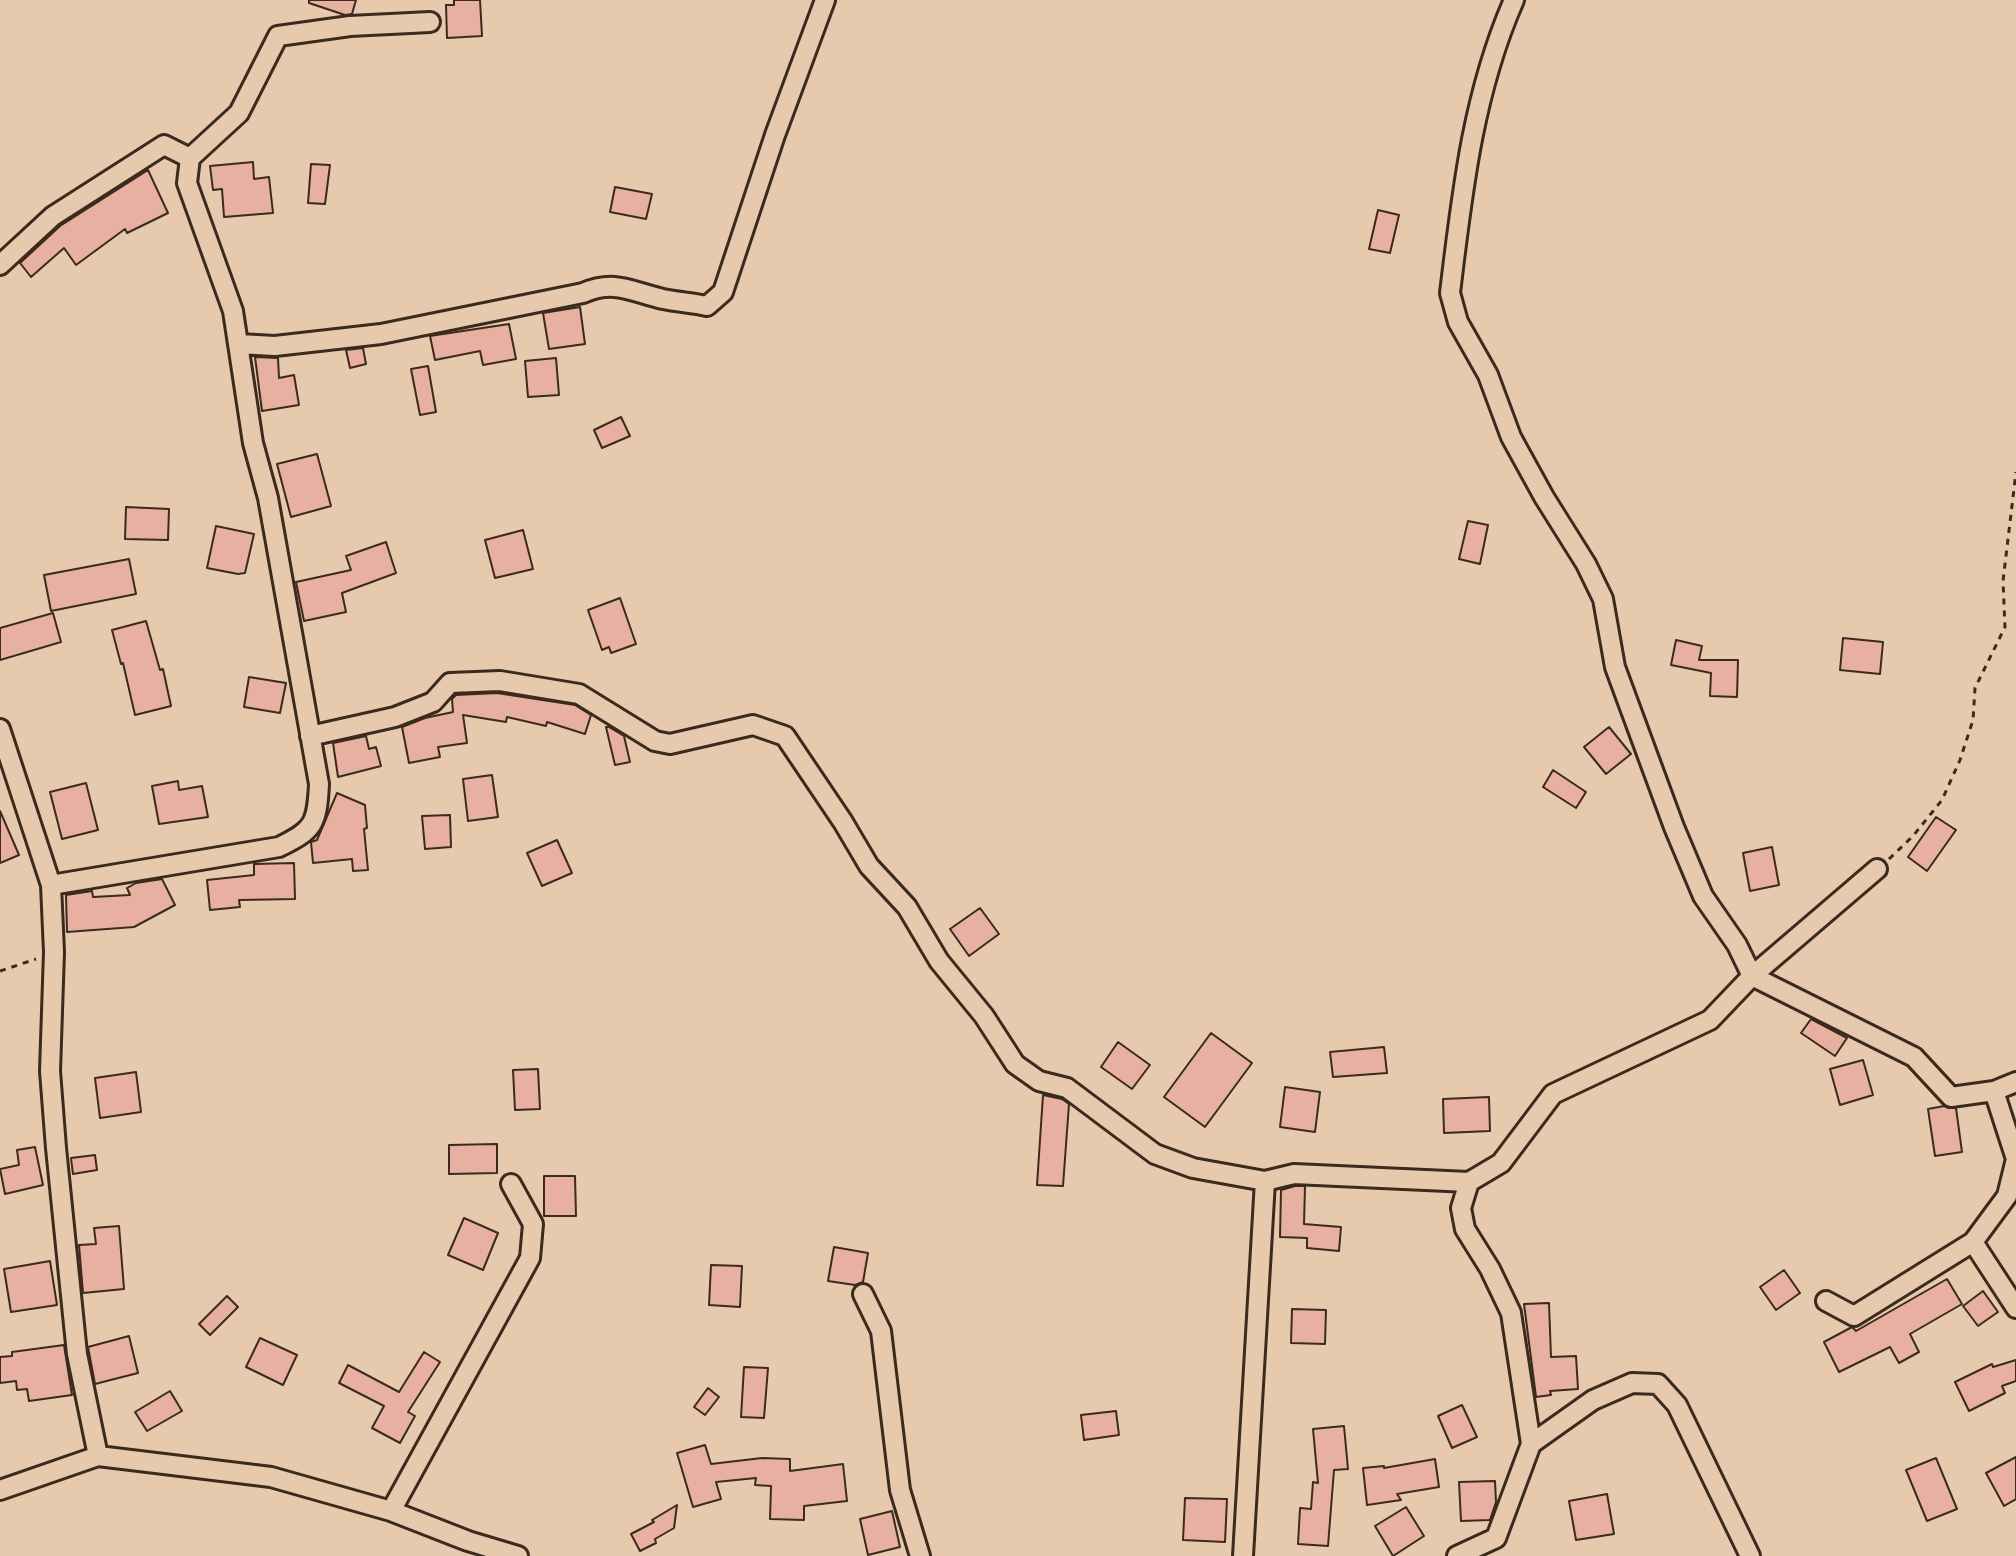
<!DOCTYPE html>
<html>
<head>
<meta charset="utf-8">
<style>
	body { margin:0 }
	canvas { display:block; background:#e7caae }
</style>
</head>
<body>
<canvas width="2016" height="1556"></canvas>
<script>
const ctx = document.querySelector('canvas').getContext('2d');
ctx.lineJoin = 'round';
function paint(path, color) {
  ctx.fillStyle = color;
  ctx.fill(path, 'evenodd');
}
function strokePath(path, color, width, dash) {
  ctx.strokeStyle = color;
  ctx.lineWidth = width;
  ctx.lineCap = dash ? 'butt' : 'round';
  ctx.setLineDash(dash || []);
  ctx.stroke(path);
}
const building = new Path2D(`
	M309,0H356L352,14L345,15L309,3Z
	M454,0H480L482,36L447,38L446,5H454Z
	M253,162L254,179L269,177L273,213L224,217L222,189L213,190L210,166Z
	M311,164L330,165L325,204L308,203Z
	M148,170L168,213L127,233L125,229L76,265L64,248L31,277L20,263L60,226Z
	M615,187L652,194L646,219L610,212Z
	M1378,210L1399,215L1390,253L1369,249Z
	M580,307L585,344L549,349L543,313Z
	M509,324L516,359L483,365L480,351L435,360L430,336Z
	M363,348L366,364L350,368L346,350Z
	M255,357L278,358L279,378L294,375L299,405L262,411Z
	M556,358L559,395L528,397L525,361Z
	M428,366L436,412L420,415L411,369Z
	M621,417L630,436L602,448L594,430Z
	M317,454L331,506L291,517L277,464Z
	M126,507L169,509L168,540L125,539Z
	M1468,521L1488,525L1480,564L1459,559Z
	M216,526L254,534L245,573L238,574L207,568Z
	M523,530L533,569L495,578L485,540Z
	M386,542L396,573L342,593L346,612L304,621L296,582L351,570L346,556Z
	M129,559L136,594L51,611L44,575Z
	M620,598L636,644L611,653L609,647L602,650L588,610Z
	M53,613L61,642L0,660V628Z
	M146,621L160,670L163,669L171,706L135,715L123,663L121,664L112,630Z
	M1843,638L1883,642L1880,674L1840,670Z
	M1676,640L1702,646L1699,660H1738L1737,697L1710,696L1711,673L1671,665Z
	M249,677L286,683L280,713L244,707Z
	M497,693L575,705L591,715L585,734L547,722L546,726L507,717L506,722L463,715L467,743L438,747L440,757L409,763L402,727L425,718L453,712L452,699L456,695Z
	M606,727H609L624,736L630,762L615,765Z
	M1609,727L1631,754L1606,774L1584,747Z
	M366,736L369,749L376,747L381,766L338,777L333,743Z
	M1553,770L1586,792L1576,808L1543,787Z
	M492,775L498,817L468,821L463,779Z
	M178,781L179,790L202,786L208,817L159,824L152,786Z
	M86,783L98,830L62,839L50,792Z
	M337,793L365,805L367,828L364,829L368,870L353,871L352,859L313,863L311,842L317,840Z
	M0,811L19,855L0,863Z
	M450,815L451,847L425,849L422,816Z
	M1936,817L1956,830L1927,871L1908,857Z
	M557,840L572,873L542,886L527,853Z
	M1772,847L1779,885L1750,891L1743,853Z
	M294,863L295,899L239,900L240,907L210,910L207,880L254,875V864Z
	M162,879L175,905L134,927L67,932L66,895L92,891L93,897L130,895L127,888L136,883Z
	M980,908L999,934L969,956L950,929Z
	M1811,1019L1847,1038L1835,1056L1801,1033Z
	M1211,1033L1252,1063L1205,1127L1164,1097Z
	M1118,1042L1150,1065L1132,1089L1101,1067Z
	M1384,1047L1387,1073L1333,1077L1330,1052Z
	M1863,1060L1873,1095L1840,1105L1830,1069Z
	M538,1069L540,1109L515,1110L513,1070Z
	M136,1072L141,1112L100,1118L95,1078Z
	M1285,1087L1320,1092L1315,1132L1280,1127Z
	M1043,1095L1062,1099L1069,1104L1063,1186L1037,1185Z
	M1489,1097L1490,1131L1444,1133L1443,1099Z
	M1944,1106L1956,1108L1962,1152L1935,1156L1928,1109Z
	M497,1144V1173L449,1174V1145Z
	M35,1147L43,1185L5,1194L0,1169L19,1165L17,1150Z
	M95,1155L97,1170L73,1174L71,1158Z
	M544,1176H575L576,1216H544Z
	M1295,1186H1305L1304,1224L1341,1227L1339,1251L1307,1248V1238L1280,1237L1281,1190Z
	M464,1218L498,1233L483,1270L448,1255Z
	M119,1226L124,1289L83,1293L79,1245L96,1244L94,1228Z
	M834,1247L868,1253L863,1282L855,1285L828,1281Z
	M50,1261L57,1305L11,1312L4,1269Z
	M711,1265L742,1266L740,1307L709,1305Z
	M1784,1270L1800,1293L1776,1310L1760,1287Z
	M1947,1279L1962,1304L1910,1334L1919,1352L1899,1363L1890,1347L1839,1372L1824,1342L1852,1327L1856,1331Z
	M1983,1291L1998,1312L1978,1326L1963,1306Z
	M227,1296L238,1307L210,1335L199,1324Z
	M1549,1303L1551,1357L1576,1356L1578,1389L1550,1391L1551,1395L1536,1397L1524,1304Z
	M1292,1309L1326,1310L1325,1344L1291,1343Z
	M129,1336L138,1373L95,1384L88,1347Z
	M260,1338L297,1355L283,1385L246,1367Z
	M64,1345L72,1395L29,1401L27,1389L17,1390L16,1381L0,1383V1357L12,1356V1352Z
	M424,1352L440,1362L408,1412L415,1416L400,1443L372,1428L384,1406L339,1383L348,1365L399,1392Z
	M2016,1360V1381L2002,1386L2005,1393L1969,1411L1955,1382L1992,1364L1993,1367Z
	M744,1367L768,1368L764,1418L741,1417Z
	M708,1388L719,1397L705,1415L694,1407Z
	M170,1391L182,1411L147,1431L135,1412Z
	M1462,1405L1477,1437L1452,1448L1438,1416Z
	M1116,1411L1119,1435L1084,1440L1081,1415Z
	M1344,1426L1348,1469L1334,1470L1328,1546L1298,1544L1300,1508L1311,1509L1313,1482L1318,1483L1313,1429Z
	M705,1445L711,1464L762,1458L790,1459V1471L843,1464L847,1501L804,1506V1520L770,1519L771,1486L755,1485L756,1478L716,1482L721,1499L693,1507L677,1453Z
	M2016,1457V1499L2004,1506L1986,1473Z
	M1936,1458L1957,1509L1927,1521L1906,1470Z
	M1435,1459L1439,1487L1397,1494L1401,1500L1367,1505L1363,1468L1384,1466V1468Z
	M1495,1481L1496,1502L1490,1520L1461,1521L1459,1482Z
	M1607,1494L1614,1534L1576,1540L1569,1501Z
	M1185,1498L1227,1499L1225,1542L1183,1540Z
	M677,1505L674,1528L655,1539L656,1543L640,1551L631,1534L654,1522L652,1520Z
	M1406,1507L1424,1536L1393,1556L1375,1526Z
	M892,1511L900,1547L868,1555L860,1519Z`);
const path = new Path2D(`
	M1889,859L1913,836L1942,800L1960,760L1973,720L1975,688L2005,627L2003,581L2016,472
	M0,971L36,959`);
const street = new Path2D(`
	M1514,0C1473,93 1462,193 1450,293L1458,322L1488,375L1511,437L1544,497L1586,564L1603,599L1615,667L1674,827L1703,896L1737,945L1752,976L1914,1057L1951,1097L1994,1091L2016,1082
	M0,265L53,216L164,145L190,158
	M239,344L275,346L381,334L583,293C615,279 632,292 663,299C678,302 693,303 707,306L723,292L775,135L825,0
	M0,729L51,885L54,952L50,1071L56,1148L77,1354L98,1456
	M310,736L395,717L433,702L450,683L500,681L579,694L655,741L670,744L753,725L785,736L843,822L869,866L907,907L939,961L984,1016L1015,1064L1039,1081L1067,1088L1155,1154L1193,1168L1265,1181
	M51,885L279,847C314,830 317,824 319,784L268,498L253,443L233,311L187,183L190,158L239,113L278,36L350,26L430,22
	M1973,1242L2016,1308
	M863,1294L881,1331L900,1490L920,1556
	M1826,1301L1854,1316L1973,1242L2007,1196L2016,1159L1994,1091
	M1531,1444L1593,1400L1632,1383L1658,1384L1677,1405L1750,1556
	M0,1490L98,1456L271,1477L391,1511L468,1541L518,1556
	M391,1511L530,1258L533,1224L511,1184
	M1243,1556L1265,1181L1294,1174L1469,1182L1501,1163L1553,1094L1710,1020L1752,976L1877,869
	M1457,1556L1496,1538L1531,1444L1511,1313L1490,1269L1465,1229L1461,1208L1469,1182`);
paint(building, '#e8b0a1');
strokePath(building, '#3b2a1e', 2);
strokePath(street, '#3b2a1e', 24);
strokePath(path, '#3b2a1e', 3, [6, 6]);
strokePath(street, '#e7caae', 18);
</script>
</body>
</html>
